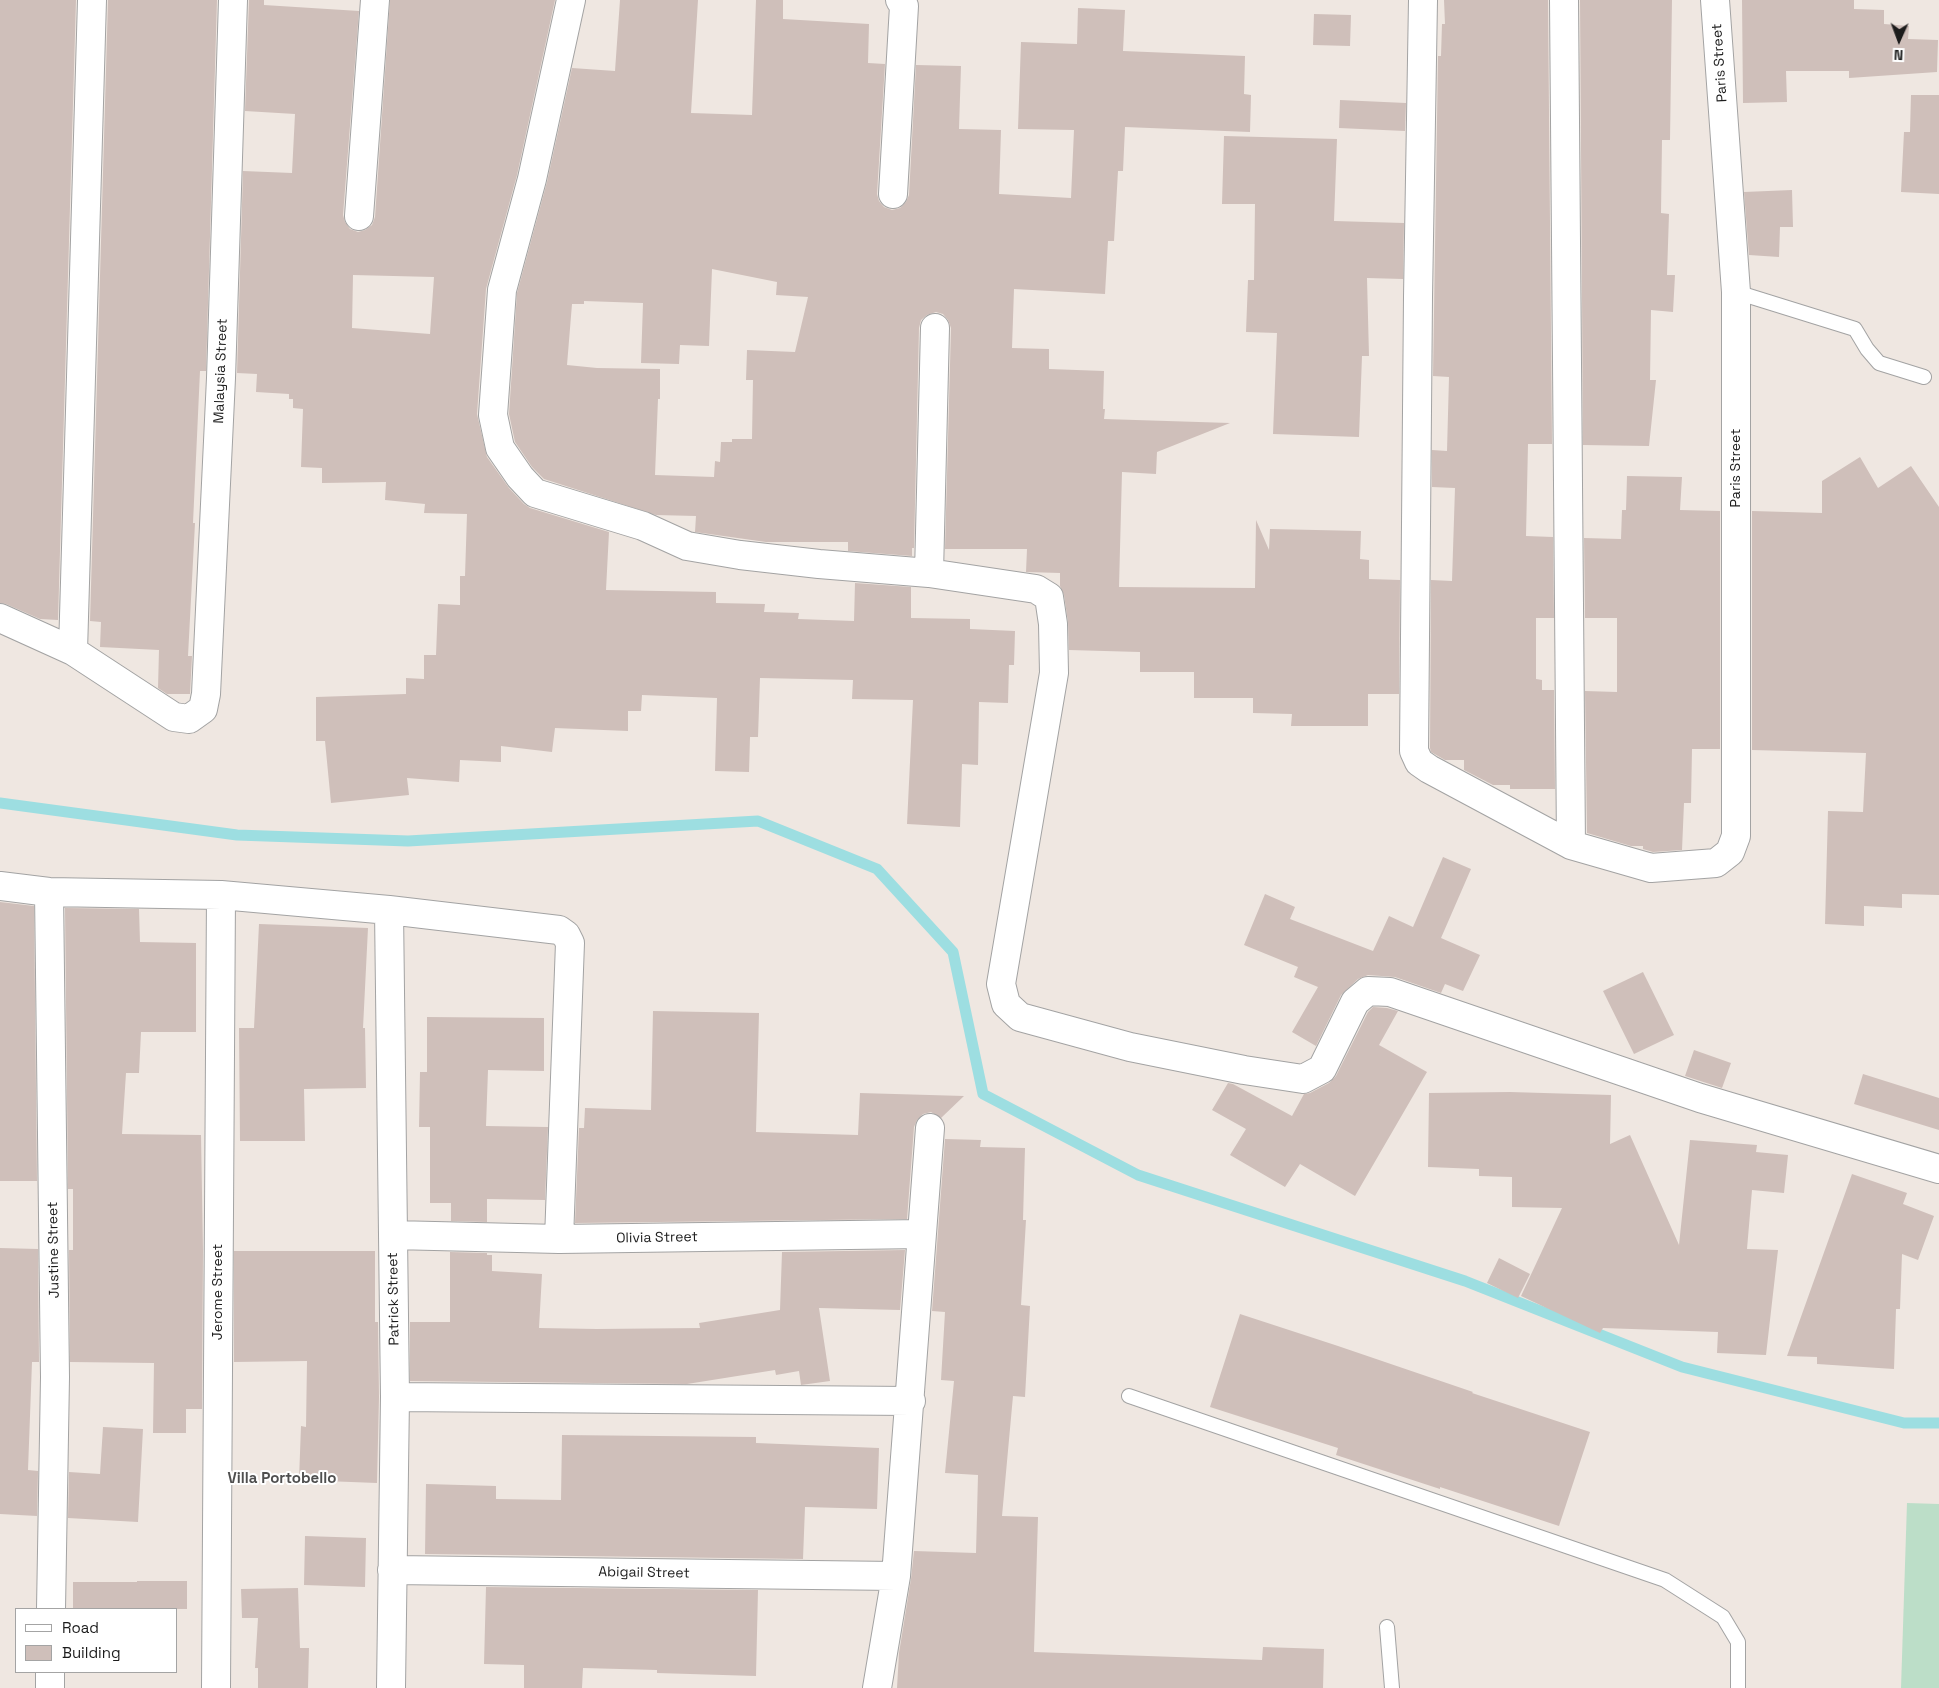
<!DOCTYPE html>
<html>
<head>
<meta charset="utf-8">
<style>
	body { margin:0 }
	#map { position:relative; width:1939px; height:1688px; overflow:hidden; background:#efe7e1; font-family:"Space Grotesk",sans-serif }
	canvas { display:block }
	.legend { position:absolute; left:15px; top:1608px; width:162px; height:65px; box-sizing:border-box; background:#fff; border:1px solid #a4a4a4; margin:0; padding:6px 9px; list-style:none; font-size:15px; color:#1c1c1c }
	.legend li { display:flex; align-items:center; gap:10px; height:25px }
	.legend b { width:25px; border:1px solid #a4a4a4 }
	.north { position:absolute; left:1874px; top:15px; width:50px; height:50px; -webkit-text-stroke:4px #fff; paint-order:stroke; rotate:182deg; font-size:14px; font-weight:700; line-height:20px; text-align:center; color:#1c1c1c }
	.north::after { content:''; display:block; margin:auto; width:18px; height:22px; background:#1c1c1c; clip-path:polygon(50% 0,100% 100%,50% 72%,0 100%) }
</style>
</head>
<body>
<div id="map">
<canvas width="1939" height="1688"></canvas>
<ul class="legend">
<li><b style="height:6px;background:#fff"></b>Road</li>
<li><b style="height:14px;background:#cfbfba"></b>Building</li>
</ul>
<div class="north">N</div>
</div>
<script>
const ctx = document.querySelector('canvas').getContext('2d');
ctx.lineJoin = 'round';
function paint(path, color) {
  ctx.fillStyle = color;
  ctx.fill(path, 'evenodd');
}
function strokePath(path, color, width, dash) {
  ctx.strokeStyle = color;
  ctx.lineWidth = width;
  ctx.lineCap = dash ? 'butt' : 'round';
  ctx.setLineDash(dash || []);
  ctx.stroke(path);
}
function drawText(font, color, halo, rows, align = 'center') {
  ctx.font = font + ' "Space Grotesk",sans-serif';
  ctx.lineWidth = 4;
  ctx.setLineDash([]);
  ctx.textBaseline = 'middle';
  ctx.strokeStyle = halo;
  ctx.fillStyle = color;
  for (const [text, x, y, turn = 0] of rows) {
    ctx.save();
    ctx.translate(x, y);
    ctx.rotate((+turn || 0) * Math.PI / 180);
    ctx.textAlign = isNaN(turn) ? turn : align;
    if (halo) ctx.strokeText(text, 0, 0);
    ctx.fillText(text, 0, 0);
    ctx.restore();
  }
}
const wetland = new Path2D(`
	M1907,1503L1939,1504V1688H1901Z`);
const stream = new Path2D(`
	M0,803L237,835L408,841L758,821L877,869L953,952L983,1094L1138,1175L1465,1281L1682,1367L1904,1423H1939`);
const building = new Path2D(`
	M0,0H76L58,620L40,619L6,604L0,603Z
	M108,0H217L206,371H200L193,523H195L188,656H192L190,694H167L158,688L159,650L100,647L101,622L90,621Z
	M249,0H264V5L359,11L343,215L345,222L350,229L358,232L365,230L372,225L375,217L390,0H555L517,175L486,289L477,414L487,457L509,488L524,504L530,508L609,532L606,590L716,592V603L765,604L764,612L799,613L798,619L854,621L855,583L911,587V618L970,619V629L1015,631L1014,665H1009L1008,703L979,702L978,765L962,764L960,827L907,824L913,700L852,699L853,680L760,678L758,737H750L749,772L715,771L717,698L642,695L641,711H628V731L555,728L552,752L501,746V762L460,760L459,782L407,778L409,795L331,803L325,741H316V697L406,694V678L424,679V655H436L438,604L460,605V576H465L467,514L424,513L425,504L385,500L386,482L322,483V468L301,467L303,409L293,408V399H289V394L256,392L257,374L237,373L243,171L292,173L295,114L245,111ZM353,275L434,277L430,334L352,328Z
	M620,0H698L691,113L752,115L756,0H783V19L869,24L868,63L885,64L877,194L879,201L884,207L892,210L900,208L906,202L909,195L916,65L961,66L959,129L1001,130L999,194L1071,198L1074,130L1018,129L1021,42L1077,44L1078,8L1125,10L1123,51L1245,56L1244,94L1251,95L1250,132L1125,127L1123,171H1118L1114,241H1108L1105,294L1014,289L1012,348L1049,349V369L1104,371L1103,409H1105L1104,419L1230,423L1157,452L1156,474L1122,472L1119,587L1255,588L1256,520L1269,550L1270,529L1361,531L1360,559L1369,560V579L1400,580L1399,694H1368V726H1291L1292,714L1253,713V698H1194V672H1140V652L1069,650L1068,622L1064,595L1060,586V573L1026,572L1027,549H945L951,328L948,320L943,314L936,312L927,315L921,320L919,328L914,548H912V556L848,551V542H766L695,532L696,516L656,515L544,479L532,467L515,442L509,414L517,293L547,182L572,68L615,71ZM712,269L777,282L776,295L808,297L795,352L747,350L746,380H753L752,439H732V442H721L720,462L715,461L714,477L655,475L658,399H660V369L597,368L567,365L572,304H584V301L643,303L641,363L679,364L680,345L709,346Z
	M1444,0H1548L1552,444H1528L1526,536L1553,537L1554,618H1536V679L1542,680V690H1554L1555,789H1510V785H1493L1464,770V760H1445L1431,752L1430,748L1431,580L1452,581L1455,488L1432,487V450L1447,451L1449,377L1433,376L1438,56H1441L1442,24H1445Z
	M1580,0H1672L1670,140H1662L1661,213L1669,214L1667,275H1675L1673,312L1651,310L1650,380H1656L1649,446L1583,445Z
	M1742,0H1854V9L1884,10V24L1909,26L1908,39L1938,40L1937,72L1849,78V71H1786L1787,102L1743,103Z
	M1314,14L1351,15L1350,46L1313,45Z
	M1911,95H1939V194L1901,192L1904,132H1910Z
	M1340,100L1406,103L1405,131L1339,128Z
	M1224,136L1337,139L1334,221L1404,223L1403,279L1367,278L1369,356H1362L1359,437L1273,434L1277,333L1246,332L1248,280H1254L1255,204H1222Z
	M1792,190L1793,227H1780L1779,257L1749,255L1744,192Z
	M1860,457L1878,488L1911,466L1939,507V895L1902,894V908L1864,906V926L1825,924L1828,811L1863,812L1866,753L1752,750V511L1822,513V481Z
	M1627,476L1682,477L1680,510L1720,511V749H1692L1691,803H1684L1682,850L1653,852L1643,849V846H1631L1587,833L1585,691L1617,692V618H1585L1584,538L1621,539L1622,510H1626Z
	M1443,857L1471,869L1441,938L1480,955L1463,991L1445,984L1441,993L1395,977L1368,975L1358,979L1341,995L1316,1046L1292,1032L1318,987L1294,977L1298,967L1244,945L1265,894L1295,907L1290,919L1373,951L1389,916L1413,927Z
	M0,902L34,906L37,1181H0Z
	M65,908L139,909L140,942L196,943V1032H141L139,1073H126L122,1134L201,1135L203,1251L202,1409H186V1433H153L154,1363L70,1362L69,1250H73V1189H68Z
	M259,924L368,928L363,1028H365L366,1088L304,1089L305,1141H240L239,1028H254Z
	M1643,972L1674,1035L1634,1054L1603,991Z
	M1373,1007L1387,1008L1398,1011L1379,1045L1427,1072L1355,1196L1300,1164L1285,1187L1230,1155L1246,1129L1212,1110L1228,1083L1233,1084L1292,1116L1304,1094L1310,1093L1329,1083L1336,1076L1368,1012Z
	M653,1011L759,1013L756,1132L858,1135L860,1093L964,1096L941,1118L931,1112L923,1114L917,1120L914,1127L907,1219L575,1223L579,1128H584L585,1108L651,1110Z
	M427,1017L544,1018V1071L488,1070L486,1126L548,1127L545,1200L487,1199V1222L451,1221V1203H430V1127H419L420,1072H427Z
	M1694,1050L1731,1063L1722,1088L1685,1076Z
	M1863,1074L1939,1098V1130L1854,1104Z
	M1510,1092L1611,1095L1610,1144L1630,1135L1679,1245L1690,1140L1757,1145L1756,1152L1788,1155L1784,1193L1752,1190L1747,1249L1778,1250L1766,1355L1717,1353L1718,1332L1603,1328L1600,1333L1521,1296L1562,1208L1512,1207V1177L1479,1176V1169L1428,1167L1429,1093Z
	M945,1139L981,1140L980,1147L1025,1148L1023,1220H1026L1021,1305L1030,1306L1025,1397L1013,1396L1002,1516L1038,1517L1034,1652L1262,1660L1263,1647L1324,1649L1323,1688H897L899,1653L911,1579L914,1551L976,1553L978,1475L945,1473L954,1381L941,1380L945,1312L932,1311Z
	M1852,1174L1907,1193L1903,1204L1934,1216L1918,1260L1902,1254L1900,1309H1896L1894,1369L1817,1364V1357L1787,1356Z
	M0,1248L38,1249L39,1362H32L28,1470L38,1471L37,1516L0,1514Z
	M905,1250L900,1310L819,1308L830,1381L801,1385L799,1371L776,1375L775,1370L687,1384L410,1381V1322H450V1252L487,1253V1255H492V1271L542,1274L539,1328L597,1329L700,1328L699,1323L780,1310L782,1252Z
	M234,1251H375V1322H378L379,1397L377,1483L299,1480L301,1426L306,1427L307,1361L234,1362Z
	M1499,1258L1530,1274L1518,1298L1487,1283Z
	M1240,1314L1338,1346L1473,1392L1472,1393L1590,1432L1559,1526L1440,1487V1489L1336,1455L1338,1448L1210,1407Z
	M103,1427L143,1429L138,1522L68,1518L69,1472L100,1474Z
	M562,1435L756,1437V1443L879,1448L877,1509L805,1507L803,1559L425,1554L426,1484L496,1486V1499L561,1500Z
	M305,1536L366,1538L365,1587L304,1585Z
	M137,1581H187V1609H73V1582H137Z
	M486,1587L758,1590L756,1676L657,1673V1670L583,1668L582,1688H524V1665L484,1664Z
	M298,1588L300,1648H309L308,1688H258V1668H255L258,1618H242L241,1589Z`);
const service = new Path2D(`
	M1736,292L1855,329L1867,349L1879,363L1924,377
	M1129,1396L1665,1580L1723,1617L1738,1642V1688
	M1387,1627L1392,1688`);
const minor = new Path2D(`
	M571,0L532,179L502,290L493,415L500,448L520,477L535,493L643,526L687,546L740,555L819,564L929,573L1036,589L1049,597L1053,624L1054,673L1001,984L1006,1004L1020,1017L1130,1047L1244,1070L1303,1079L1322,1069L1355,1002L1368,991L1390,992L1700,1098L1939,1169
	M1423,0L1418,297L1414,751L1419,762L1429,769L1571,845L1651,868L1716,863L1730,852L1736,836V292L1715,0
	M1564,0L1571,845
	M893,194L904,6L900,0
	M359,216L375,0
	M929,573L935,328
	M0,618L73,651L174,717L189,719L203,709L206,694L221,378L233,0
	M73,651L92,0
	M0,886L49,892L221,895L389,910L559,930L566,935L570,943L559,1239
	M49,892L55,1377L51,1609
	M389,910L395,1397L391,1688
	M393,1235L559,1239L922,1234
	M395,1397L911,1401
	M392,1570L896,1576
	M50,1688V1672
	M216,1688L221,895
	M877,1688L896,1576L930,1128`);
const streetNames = [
	["Paris Street",1720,63,-94],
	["Malaysia Street",221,371,-88],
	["Paris Street",1736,468,-90],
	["Olivia Street",657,1238,-1],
	["Justine Street",54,1250,-91],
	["Jerome Street",218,1292,-90],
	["Patrick Street",394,1299,-91],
	["Abigail Street",644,1573,1]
];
const neighbourhoodNames = [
	["Villa Portobello",282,1479]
];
paint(wetland, '#bcdec8');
strokePath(stream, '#9ddee1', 11);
paint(building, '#cfbfba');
strokePath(service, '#a3a3a3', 16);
strokePath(minor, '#a3a3a3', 30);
strokePath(service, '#fff', 14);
strokePath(minor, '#fff', 28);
drawText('14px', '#1c1c1c', '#fff', streetNames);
drawText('bold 15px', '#4f4f4f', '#fff', neighbourhoodNames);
</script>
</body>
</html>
